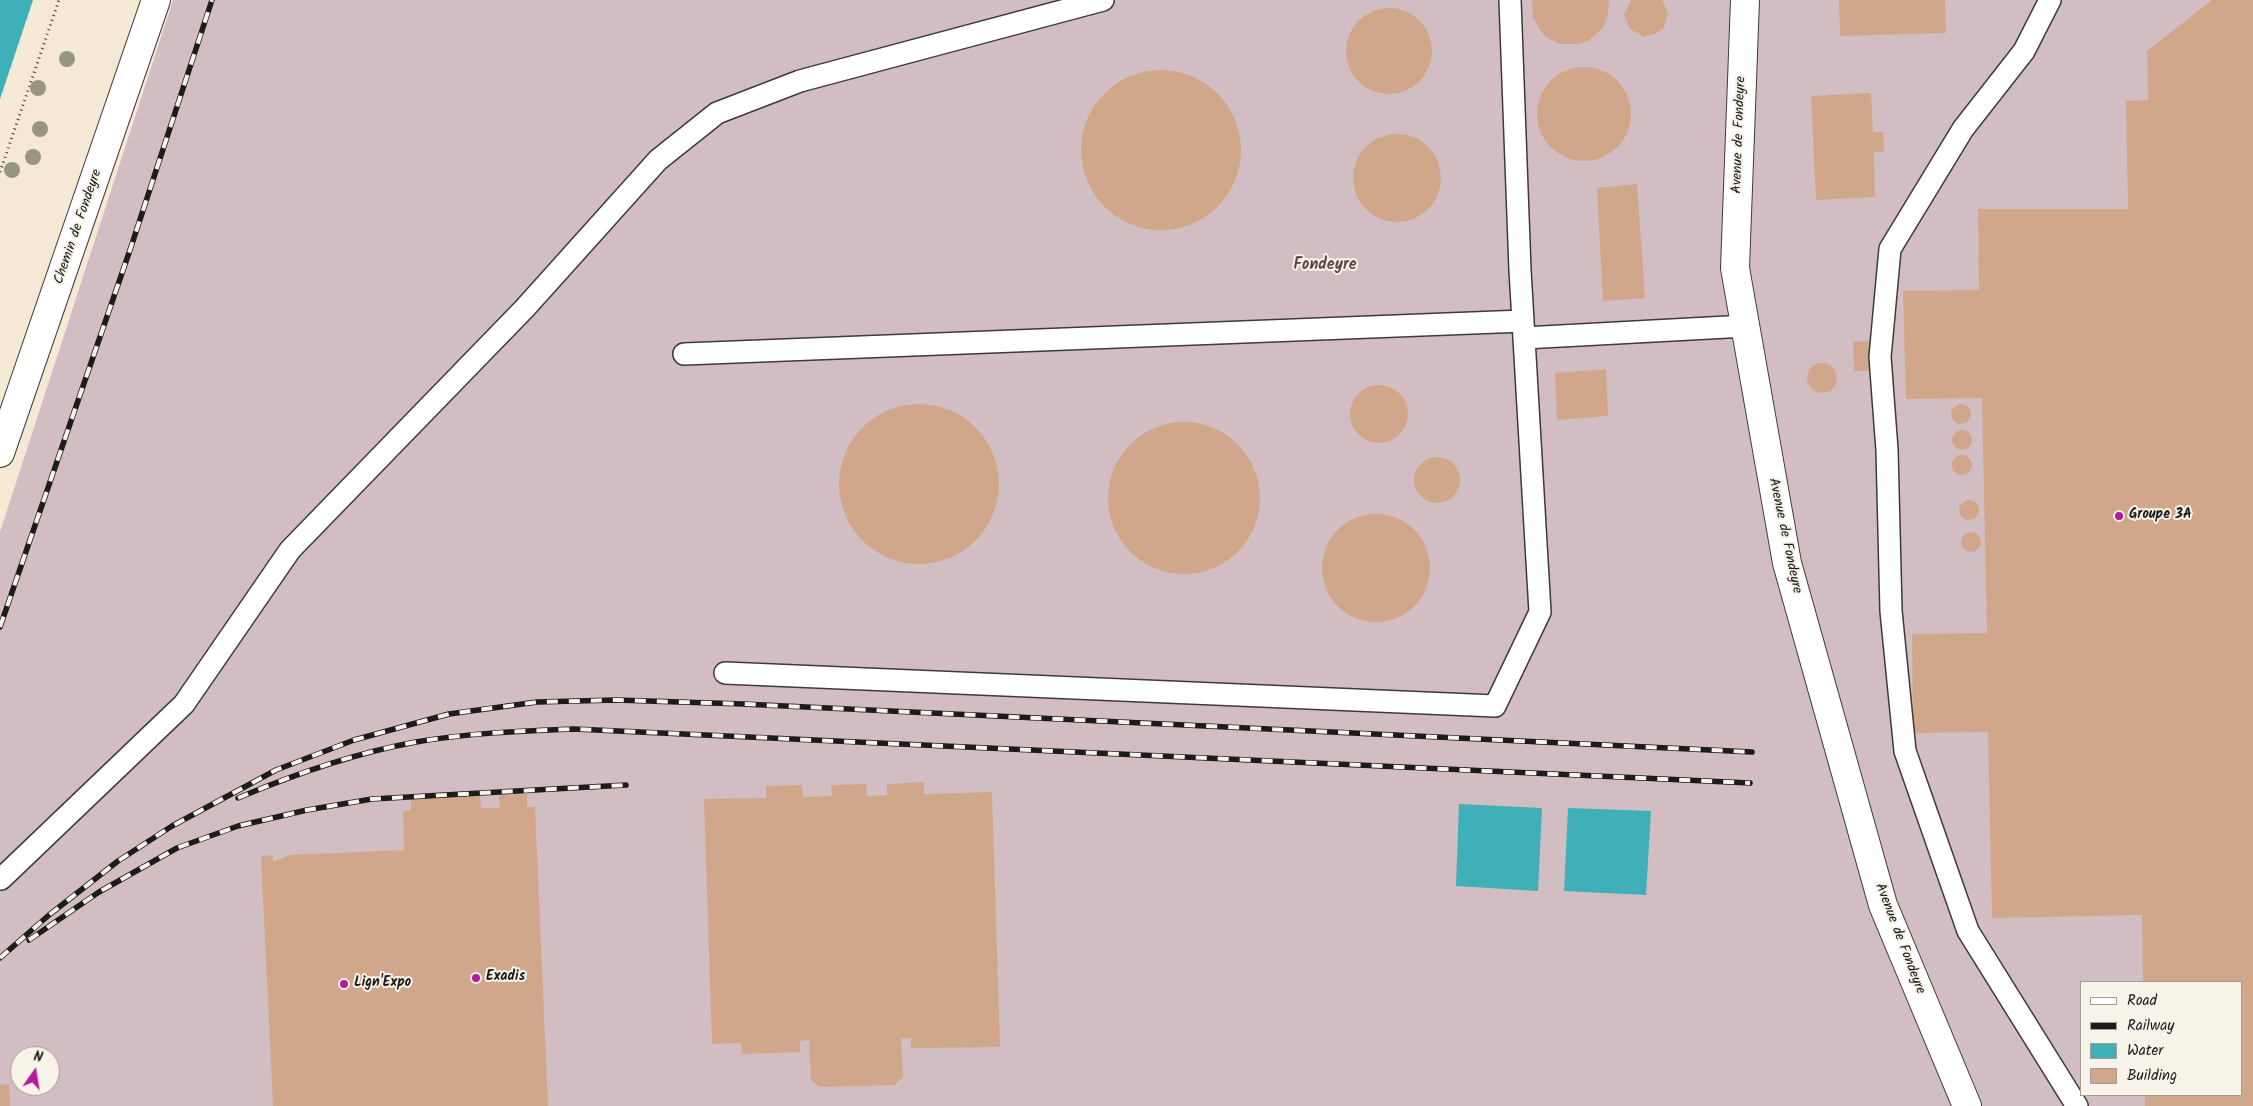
<!DOCTYPE html>
<html>
<head>
<meta charset="utf-8">
<style>
	body { margin:0 }
	#map { position:relative; width:2253px; height:1106px; overflow:hidden; background:#f5e8d5; font-family:Kalam,sans-serif }
	canvas { display:block }
	.legend { position:absolute; left:2080px; top:981px; width:162px; height:115px; box-sizing:border-box; background:#f7f3e8; border:1px solid #9f9d96; margin:0; padding:6px 9px; list-style:none; font-size:15px; color:#1c1c1c }
	.legend li { display:flex; align-items:center; gap:10px; height:25px }
	.legend b { width:25px; border:1px solid #9f9d96 }
	.north { position:absolute; left:10px; top:1046px; width:50px; height:50px; box-sizing:border-box; background:#f7f3e8; border:1px solid #9f9d96; border-radius:50%; rotate:13deg; font-size:14px; font-weight:700; line-height:20px; text-align:center; color:#1c1c1c }
	.north::after { content:''; display:block; margin:auto; width:18px; height:22px; background:#b5179e; clip-path:polygon(50% 0,100% 100%,50% 72%,0 100%) }
</style>
</head>
<body>
<div id="map">
<canvas width="2253" height="1106"></canvas>
<ul class="legend">
<li><b style="height:6px;background:#fff"></b>Road</li>
<li><b style="height:6px;background:#1c1c1c"></b>Railway</li>
<li><b style="height:14px;background:#3fb0b7"></b>Water</li>
<li><b style="height:14px;background:#d1a78c"></b>Building</li>
</ul>
<div class="north">N</div>
</div>
<script>
const ctx = document.querySelector('canvas').getContext('2d');
ctx.lineJoin = 'round';
function paint(path, color) {
  ctx.fillStyle = color;
  ctx.fill(path, 'evenodd');
}
function strokePath(path, color, width, dash) {
  ctx.strokeStyle = color;
  ctx.lineWidth = width;
  ctx.lineCap = dash ? 'butt' : 'round';
  ctx.setLineDash(dash || []);
  ctx.stroke(path);
}
function drawText(font, color, halo, rows, align = 'center') {
  ctx.font = font + ' Kalam,sans-serif';
  ctx.lineWidth = 4;
  ctx.setLineDash([]);
  ctx.textBaseline = 'middle';
  ctx.strokeStyle = halo;
  ctx.fillStyle = color;
  for (const [text, x, y, turn = 0] of rows) {
    ctx.save();
    ctx.translate(x, y);
    ctx.rotate((+turn || 0) * Math.PI / 180);
    ctx.textAlign = isNaN(turn) ? turn : align;
    if (halo) ctx.strokeText(text, 0, 0);
    ctx.fillText(text, 0, 0);
    ctx.restore();
  }
}
const industrial = new Path2D(`
	M173,0H2253V1106H0V532ZM2082,982H2242V1095H2082ZM20,1056H50V1086H20Z`);
const water = new Path2D(`
	M0,0H33L0,99Z
	M1459,804L1542,808L1538,891L1456,886Z
	M1568,808L1651,811L1646,895L1564,891Z`);
const building = new Path2D(`
	M1532,0H1609L1608,15L1603,28L1588,41L1579,44H1560L1546,37L1540,30L1533,18Z
	M1631,0H1662L1668,13L1664,28L1655,34L1644,37L1630,29L1624,15Z
	M1839,0H1945L1946,33L1840,36Z
	M2212,0H2253V1106H2145V1095H2242V982H2143L2142,915L1992,918L1988,732L1913,733L1912,634L1987,633L1982,398L1906,399L1903,291L1979,290L1978,209H2128L2126,101L2148,100L2147,51Z
	M1346 51a43 43 0 1 1 86 0a43 43 0 1 1-86 0Z
	M1537 114a47 47 0 1 1 94 0a47 47 0 1 1-94 0Z
	M1081 150a80 80 0 1 1 160 0a80 80 0 1 1-160 0Z
	M1871,93L1873,132H1883L1884,152H1874L1875,197L1816,200L1811,96Z
	M1353 178a44 44 0 1 1 88 0a44 44 0 1 1-88 0Z
	M1637,184L1645,298L1603,301L1597,188Z
	M1870,341L1871,371H1854L1853,342Z
	M1807 378a15 15 0 1 1 30 0a15 15 0 1 1-30 0Z
	M1606,369L1608,416L1557,420L1555,373Z
	M1350 414a29 29 0 1 1 58 0a29 29 0 1 1-58 0Z
	M1951 414a10 10 0 1 1 20 0a10 10 0 1 1-20 0Z
	M839 484a80 80 0 1 1 160 0a80 80 0 1 1-160 0Z
	M1108 498a76 76 0 1 1 152 0a76 76 0 1 1-152 0Z
	M1952 440a10 10 0 1 1 20 0a10 10 0 1 1-20 0Z
	M1952 465a10 10 0 1 1 20 0a10 10 0 1 1-20 0Z
	M1414 480a23 23 0 1 1 46 0a23 23 0 1 1-46 0Z
	M1959 510a10 10 0 1 1 20 0a10 10 0 1 1-20 0Z
	M1322 568a54 54 0 1 1 108 0a54 54 0 1 1-108 0Z
	M1961 542a10 10 0 1 1 20 0a10 10 0 1 1-20 0Z
	M924,782V794L992,792L1000,1047L911,1048V1038H901L903,1077L894,1085L820,1087L811,1080L809,1040L800,1041V1052L742,1054L741,1043L712,1044L704,799L766,798V786L802,785L803,797L832,796L831,785L866,784L867,796L887,795V784Z
	M527,794V807H535L548,1106H273L261,856L273,855V862L290,855L404,850L403,811L411,810V798L480,795L481,808H500L499,795Z
	M9,1084L10,1106H0V1085Z`);
const path = new Path2D(`
	M0,172L59,0`);
const service = new Path2D(`
	M2050,0L2024,51L1963,129L1890,249L1880,357L1887,450L1891,611L1905,751L1968,931L2077,1106
	M1524,338L1746,326
	M684,354L1523,321
	M725,673L1495,706L1540,612L1520,270L1510,0
	M1,879L184,704L290,550L525,308L658,160L717,113L800,81L1103,0`);
const minor = new Path2D(`
	M1745,0L1735,268L1787,563L1883,905L1967,1106
	M0,453L156,0`);
const rail = new Path2D(`
	M0,627L131,247L212,0
	M238,798C295,774 355,753 416,742C468,733 521,731 574,729L1750,783
	M29,940L99,892L177,848L238,826L307,810L372,799L626,785
	M0,958L49,915L118,861L172,826L276,770L354,740L449,714L537,702L616,700L743,704L1752,752`);
const trees = [
	[67,59],
	[38,88],
	[40,129],
	[33,157],
	[12,170]
];
const markers = [
	[2119,516,5,"#b5179e"],
	[476,978,5,"#b5179e"],
	[344,984,5,"#b5179e"]
];
const streetNames = [
	["Avenue de Fondeyre",1740,135,-88],
	["Chemin de Fondeyre",79,227,-71],
	["Avenue de Fondeyre",1784,536,78],
	["Avenue de Fondeyre",1899,939,69]
];
const poiNames = [
	["Groupe 3A",2129,516],
	["Exadis",486,978],
	["Lign'Expo",354,984]
];
const quarterNames = [
	["Fondeyre",1325,266]
];
paint(industrial, '#d2bec2');
paint(water, '#3fb0b7');
paint(building, '#d1a78c');
strokePath(service, '#3d3b38', 24);
strokePath(minor, '#3d3b38', 30);
strokePath(path, '#3d3b38', 3, [1, 4]);
strokePath(service, '#fff', 21);
strokePath(minor, '#fff', 28);
strokePath(rail, '#1c1c1c', 5.5);
strokePath(rail, '#f7f3e8', 4, [11]);
ctx.fillStyle = '#98967e';
for (const [x, y] of trees) {
  ctx.beginPath();
  ctx.arc(x, y, 8, 0, 2 * Math.PI);
  ctx.fill();
}
for (const [x, y, r, color] of markers) {
  const dot = new Path2D();
  dot.arc(x, y, r, 0, 2 * Math.PI);
  ctx.fillStyle = color;
  ctx.fill(dot);
  strokePath(dot, '#f7f3e8', 2);
}
drawText('14px', '#1c1c1c', '#f7f3e8', streetNames);
drawText('bold 14px', '#1c1c1c', '#f7f3e8', poiNames, 'left');
drawText('bold 16px', '#5b4d43', '#f7f3e8', quarterNames);
</script>
</body>
</html>
